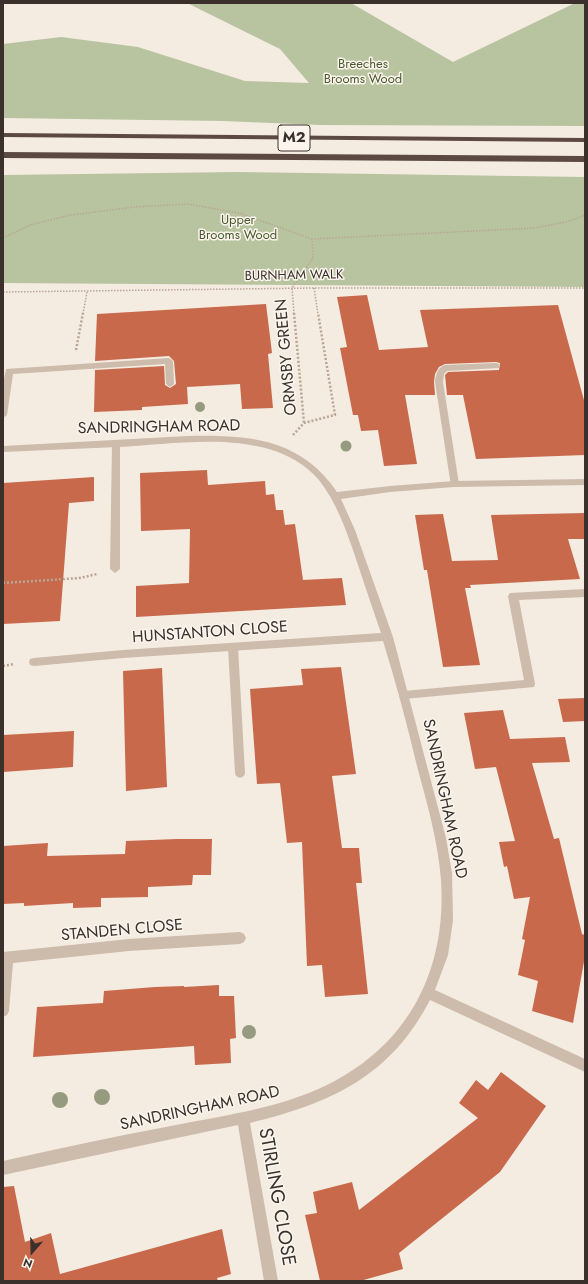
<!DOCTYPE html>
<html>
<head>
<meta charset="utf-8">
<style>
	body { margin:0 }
	#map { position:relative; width:588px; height:1284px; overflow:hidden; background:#f4ebe1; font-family:Jost,sans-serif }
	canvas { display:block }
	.frame { position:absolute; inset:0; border:4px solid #3b302b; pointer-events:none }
	.north { position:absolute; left:12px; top:1232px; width:40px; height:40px; -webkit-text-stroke:3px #fbf5ee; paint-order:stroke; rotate:200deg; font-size:11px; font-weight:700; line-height:16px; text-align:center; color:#3b302b }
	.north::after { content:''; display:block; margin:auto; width:14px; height:18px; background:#3b302b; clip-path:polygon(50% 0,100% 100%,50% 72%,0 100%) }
</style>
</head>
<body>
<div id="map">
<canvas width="588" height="1284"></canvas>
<div class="frame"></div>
<div class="north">N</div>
</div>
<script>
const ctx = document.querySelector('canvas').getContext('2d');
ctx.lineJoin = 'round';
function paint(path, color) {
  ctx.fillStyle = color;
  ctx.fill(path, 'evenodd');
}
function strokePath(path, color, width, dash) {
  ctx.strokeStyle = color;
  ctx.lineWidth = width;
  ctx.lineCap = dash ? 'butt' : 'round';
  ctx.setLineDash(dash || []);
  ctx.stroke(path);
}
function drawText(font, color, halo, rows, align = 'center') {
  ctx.font = font + ' Jost,sans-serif';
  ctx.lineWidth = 3;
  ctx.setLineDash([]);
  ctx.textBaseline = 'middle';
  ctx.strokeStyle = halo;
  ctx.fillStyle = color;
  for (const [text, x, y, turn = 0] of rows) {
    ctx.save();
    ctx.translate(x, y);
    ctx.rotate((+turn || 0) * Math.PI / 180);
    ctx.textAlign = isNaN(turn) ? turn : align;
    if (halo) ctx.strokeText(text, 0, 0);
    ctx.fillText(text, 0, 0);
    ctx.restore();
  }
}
const green = new Path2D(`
	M187,3H351L453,62L575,3H585V126L320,125L223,121L3,118V44L61,37L138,47L245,81L309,83L280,49Z
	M238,172L585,177V287L3,283V175Z`);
const building = new Path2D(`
	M367,295L379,350L428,347L420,310L558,305L585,404V455L476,459L463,395H447L445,375L448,372L499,370L500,363L496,362L445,364L439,367L435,374L434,382L435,395H405L417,464L384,466L378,430L361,431L358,415H353L340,348L347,347L337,297Z
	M266,304L272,353L268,354L273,408L242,409L240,384L187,387L188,404L142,407V410L94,412L95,370L164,366L165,385L170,388L176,384L174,361L169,356L95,361L97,314Z
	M207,470L208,485L265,481L266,495L274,494L276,510H283L285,525L295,524L303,580L342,578L346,605L136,617V586L189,583L190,529L141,531L140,473Z
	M94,477V501L69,503L60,621L3,624V483Z
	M585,513V539H568L580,579L470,585L471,588H465L480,665L443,667L427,570H424L415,515L443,514L452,561L498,560L491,515Z
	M341,667L356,774L332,776L342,848H359L362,883H356L368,994L325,997L322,965L307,966L302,842L287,843L280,783L257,784L250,689L303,685L301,669Z
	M162,668L167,787L126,791L123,671Z
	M585,698V721L563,722L558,699Z
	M503,710L510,739L565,737L570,762L532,763L554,839L559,838L582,934L585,935V956L573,1023L532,1011L538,981L518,975L525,940L522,939L530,897L514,899L507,866L504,867L499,842L515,841L496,767L475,769L464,713Z
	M74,731L73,767L3,772V735Z
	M177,839H212L211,875H193L192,885L148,887V897L101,898V907L73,908V903L24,906V903L3,904V846L48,843L47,856L125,854L126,841Z
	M219,985V996H234L236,1038L230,1039L231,1063L195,1065L194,1046L33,1057L37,1007L103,1003L104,991L155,987L184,986V987Z
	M501,1072L546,1106L500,1172L399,1253L403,1269L360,1281H320L305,1215L317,1213L313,1192L352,1182L359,1210L478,1118L459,1103L476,1080L488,1090Z
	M14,1186L25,1242L51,1233L60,1274L222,1229L231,1274L217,1278L218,1281H3V1187Z`);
const pathFar1 = new Path2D(`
	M3,238L30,225L71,215L134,207L188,204L239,213L312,239
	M314,288L318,314
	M3,292L314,288H585
	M83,314L87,292
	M294,314L292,288L313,258L312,239L535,228L570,221L585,215`);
const path = new Path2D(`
	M294,313L304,423
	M76,350L83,313
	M293,435L304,423L335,415L318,313
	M3,583L80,578L97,574
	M3,666L14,664`);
const lane = new Path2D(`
	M169,358L173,361L174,384L170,387L166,384L165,364L13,374L7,415L3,418V384L6,369Z
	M496,363L499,364V368L447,371L444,374L443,382L459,484L454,487L451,486L435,382C436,375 437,368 445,365Z
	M116,442L120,445V569L115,573L110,569L112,445Z
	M585,589V597L519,600L535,684L534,687L404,699L400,698L399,695L400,692L404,691L524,680L508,596L510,593Z
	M233,643L237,644L238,647L245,773L244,776L240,778L236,776L235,773L228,647L229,644Z`);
const street = new Path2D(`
	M188,436C249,435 300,438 337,492L390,486L454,481L585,479V485L454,487L390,492L341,499L355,530L393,637L446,838L452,873L453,920L448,955L435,990L585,1059V1072L430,1000C390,1077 331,1103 250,1123L278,1281H264L238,1125L3,1175V1161C57,1149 112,1137 166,1127C220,1116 278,1109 327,1085C409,1045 447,969 441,880C438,841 427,803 417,766C407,724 396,683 383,641L123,658L34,666L30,665L29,662L30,659L34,658L123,650L381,633C372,607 363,580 354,553C345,527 336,502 319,480C273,426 180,444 118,447C79,449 41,450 3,452V446Z
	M240,932L244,934L246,938L244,942L240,944L129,951L13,963L9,1011L7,1015L3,1017V952L129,939Z`);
const highway = new Path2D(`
	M3,133L585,138V142L3,137Z
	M3,152L585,156V162L3,158Z`);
const trees = [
	[200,407,5],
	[346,446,5.5],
	[249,1032,7],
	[102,1097,8],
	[60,1100,8]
];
const farParknames = [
	["Breeches",363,65],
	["Brooms Wood",363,80],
	["Upper",238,221],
	["Brooms Wood",238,236]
];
const farStreetnames = [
	["BURNHAM WALK",294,276,-1]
];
const shields = [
	[294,138,32]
];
const shieldNames = [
	["M2",294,138]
];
const streetNames = [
	["ORMSBY GREEN",287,357,-95],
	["SANDRINGHAM ROAD",159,428,-1],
	["HUNSTANTON CLOSE",210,633,-4],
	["SANDRINGHAM ROAD",444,799,78],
	["STANDEN CLOSE",122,931,-5],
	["SANDRINGHAM ROAD",200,1109,-12]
];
const nearStreetnames = [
	["STIRLING CLOSE",276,1197,80]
];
paint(green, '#b8c4a0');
paint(building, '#c8694b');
strokePath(pathFar1, '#b9a596', 1.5, [1.5, 1.5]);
strokePath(path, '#b9a596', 2.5, [2, 2]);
paint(lane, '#cdbbac');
paint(street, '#cdbbac');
paint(highway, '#5c4a42');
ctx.fillStyle = '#969b7f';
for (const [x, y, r] of trees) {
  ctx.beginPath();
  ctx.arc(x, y, r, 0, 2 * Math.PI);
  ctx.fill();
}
drawText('13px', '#4a5a2e', '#fbf5ee', farParknames);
drawText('13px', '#3b302b', '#fbf5ee', farStreetnames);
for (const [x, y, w] of shields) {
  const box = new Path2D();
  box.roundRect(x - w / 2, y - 13, w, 26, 3);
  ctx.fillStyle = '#fbf5ee';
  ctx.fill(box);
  strokePath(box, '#3b302b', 1);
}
drawText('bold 15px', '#3b302b', null, shieldNames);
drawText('16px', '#3b302b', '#fbf5ee', streetNames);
drawText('19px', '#3b302b', '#fbf5ee', nearStreetnames);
</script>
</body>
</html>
